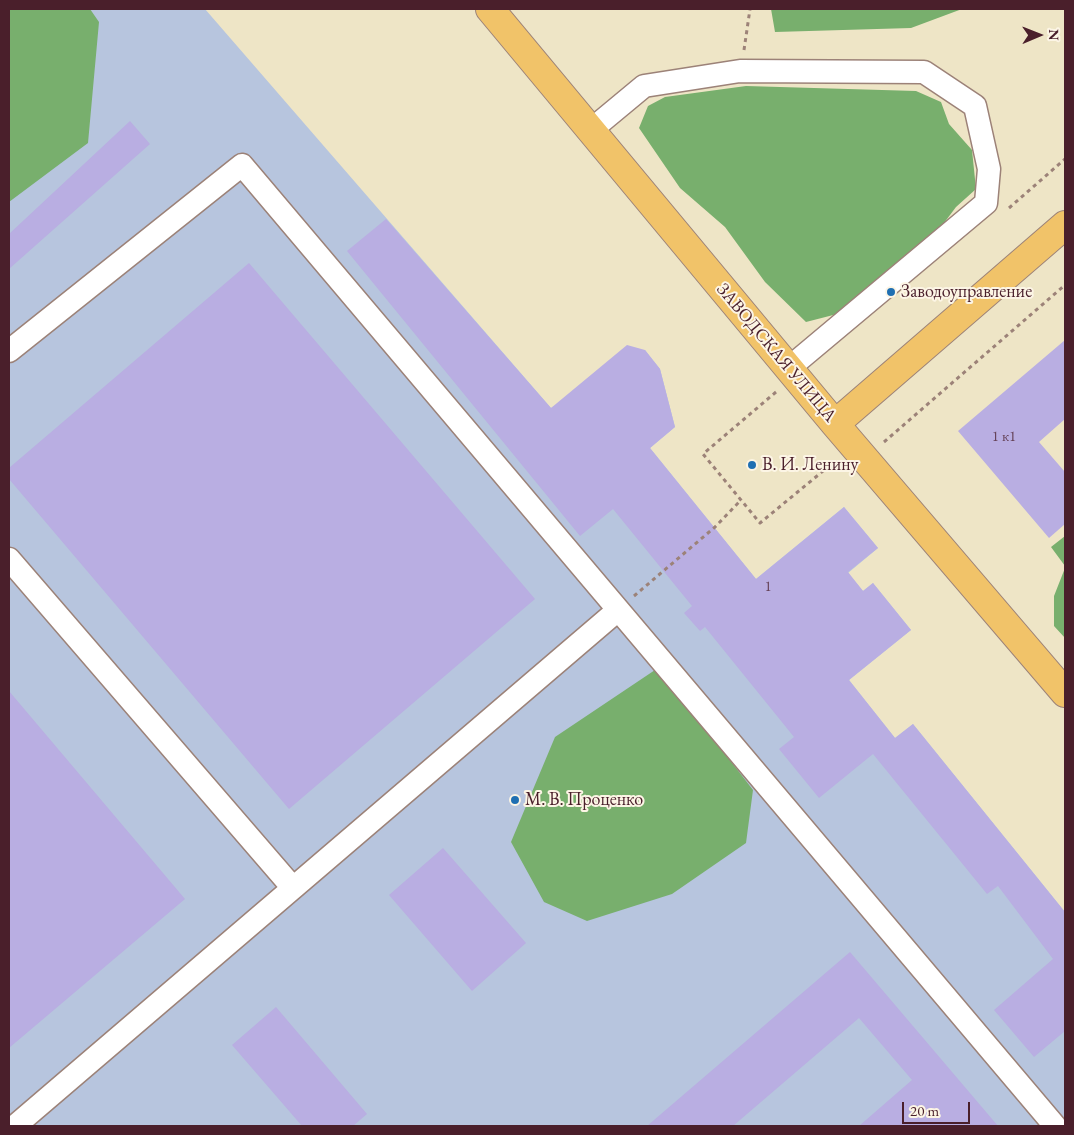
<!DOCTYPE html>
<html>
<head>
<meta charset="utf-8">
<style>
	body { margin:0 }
	#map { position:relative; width:1074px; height:1135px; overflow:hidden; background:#eee5c6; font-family:"EB Garamond",serif }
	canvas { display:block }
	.frame { position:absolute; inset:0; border:10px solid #4a1f2b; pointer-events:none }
	.north { position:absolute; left:1014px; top:10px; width:50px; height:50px; -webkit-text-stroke:4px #fcf5e5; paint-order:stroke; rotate:89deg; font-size:14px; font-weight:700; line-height:20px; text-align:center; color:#4a1f2b }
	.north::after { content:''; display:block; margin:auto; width:18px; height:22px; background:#4a1f2b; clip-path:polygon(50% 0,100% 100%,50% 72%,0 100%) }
	.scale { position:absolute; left:902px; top:1102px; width:68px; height:22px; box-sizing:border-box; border:2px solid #4a1f2b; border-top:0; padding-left:6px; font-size:15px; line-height:18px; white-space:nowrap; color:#4a1f2b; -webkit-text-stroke:4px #fcf5e5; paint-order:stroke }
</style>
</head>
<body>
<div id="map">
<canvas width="1074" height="1135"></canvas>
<div class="frame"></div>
<div class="north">N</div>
<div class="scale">20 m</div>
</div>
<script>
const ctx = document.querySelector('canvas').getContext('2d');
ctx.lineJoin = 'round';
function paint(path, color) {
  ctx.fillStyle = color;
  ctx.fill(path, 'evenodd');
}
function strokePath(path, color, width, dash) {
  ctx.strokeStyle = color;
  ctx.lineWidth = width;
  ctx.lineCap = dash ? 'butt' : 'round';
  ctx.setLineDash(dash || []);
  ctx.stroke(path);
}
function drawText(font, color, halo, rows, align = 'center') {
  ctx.font = font + ' "EB Garamond",serif';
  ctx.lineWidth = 4;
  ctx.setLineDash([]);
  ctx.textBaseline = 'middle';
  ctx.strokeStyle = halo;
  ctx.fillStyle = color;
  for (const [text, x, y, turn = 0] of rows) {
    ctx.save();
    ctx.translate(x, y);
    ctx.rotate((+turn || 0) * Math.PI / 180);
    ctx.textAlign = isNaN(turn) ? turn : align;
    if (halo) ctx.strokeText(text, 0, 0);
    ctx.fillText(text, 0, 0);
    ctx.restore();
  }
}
const industrial = new Path2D(`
	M9,9H205L551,408L645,350L660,369L675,427L650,448L756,579L844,507L878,548L848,573L863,591L873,583L911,630L849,680L895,738L913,724L1065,912V1126H9Z`);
const forest = new Path2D(`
	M9,9H90L99,22L88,143L9,202Z
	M771,9H962L911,28L775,32Z
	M746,86L916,91L941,102L949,124L972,150L976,189L956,207L929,243L841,313L806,322L765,282L725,227L680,188L639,128L648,106L665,97Z
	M1065,536V566L1051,547Z
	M1065,568V638L1054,626V596Z
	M655,670L675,689L753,790L746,843L672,894L587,921L544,902L511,842L555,737Z`);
const building = new Path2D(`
	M130,121L150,144L9,269V234Z
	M386,219L551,408L627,345L645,350L660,369L675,427L650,448L756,579L844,507L878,548L848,572L863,591L873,583L911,630L849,680L895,738L913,724L1065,912V1031L1034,1057L994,1010L1053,959L998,886L987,894L873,754L819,798L779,749L794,737L705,627L700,631L684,613L692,606L613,509L580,536L347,251Z
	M249,263L535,599L289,809L9,479V468Z
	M1065,340V419L1039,442L1065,472V524L1049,538L958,431Z
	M9,691L185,899L9,1048Z
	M443,848L526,943L472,991L389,895Z
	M850,952L998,1126H859L912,1080L859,1018L733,1126H647Z
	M276,1007L367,1114L353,1126H302L232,1045Z`);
const path = new Path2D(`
	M744,50L750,9
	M1009,208L1065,159
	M776,392L703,454L760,523L834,462
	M884,442L1065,285
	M634,596L715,527L741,500`);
const minor = new Path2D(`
	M591,130L644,86L740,71L924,72L975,106L989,169L986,203L789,368
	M9,351L242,165L1055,1126
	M9,559L293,888
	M15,1126L618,610`);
const major = new Path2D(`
	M490,9L835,424L1065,693
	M835,424L1065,225`);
const markers = [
	[891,292,5,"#1f6fb2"],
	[752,465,5,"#1f6fb2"],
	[515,800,5,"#1f6fb2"]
];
const numberNames = [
	["1 к1",1004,437],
	["1",768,587]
];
const poiNames = [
	["Заводоуправление",901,292],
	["В. И. Ленину",762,465],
	["М. В. Проценко",525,800]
];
const streetNames = [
	["ЗАВОДСКАЯ УЛИЦА",776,353,50]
];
paint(industrial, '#b7c5de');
paint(forest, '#78af6d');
paint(building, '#b9aee2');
strokePath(minor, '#9c8278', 25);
strokePath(major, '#9c8278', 30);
strokePath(path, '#9c8278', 3, [4, 4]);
strokePath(minor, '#fff', 22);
strokePath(major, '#f1c369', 28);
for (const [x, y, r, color] of markers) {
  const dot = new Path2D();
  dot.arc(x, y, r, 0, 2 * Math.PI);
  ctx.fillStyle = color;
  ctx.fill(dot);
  strokePath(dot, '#fcf5e5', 2);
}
drawText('15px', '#664359', null, numberNames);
drawText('18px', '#4a1f2b', '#fcf5e5', poiNames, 'left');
drawText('18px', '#4a1f2b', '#fcf5e5', streetNames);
</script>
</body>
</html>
